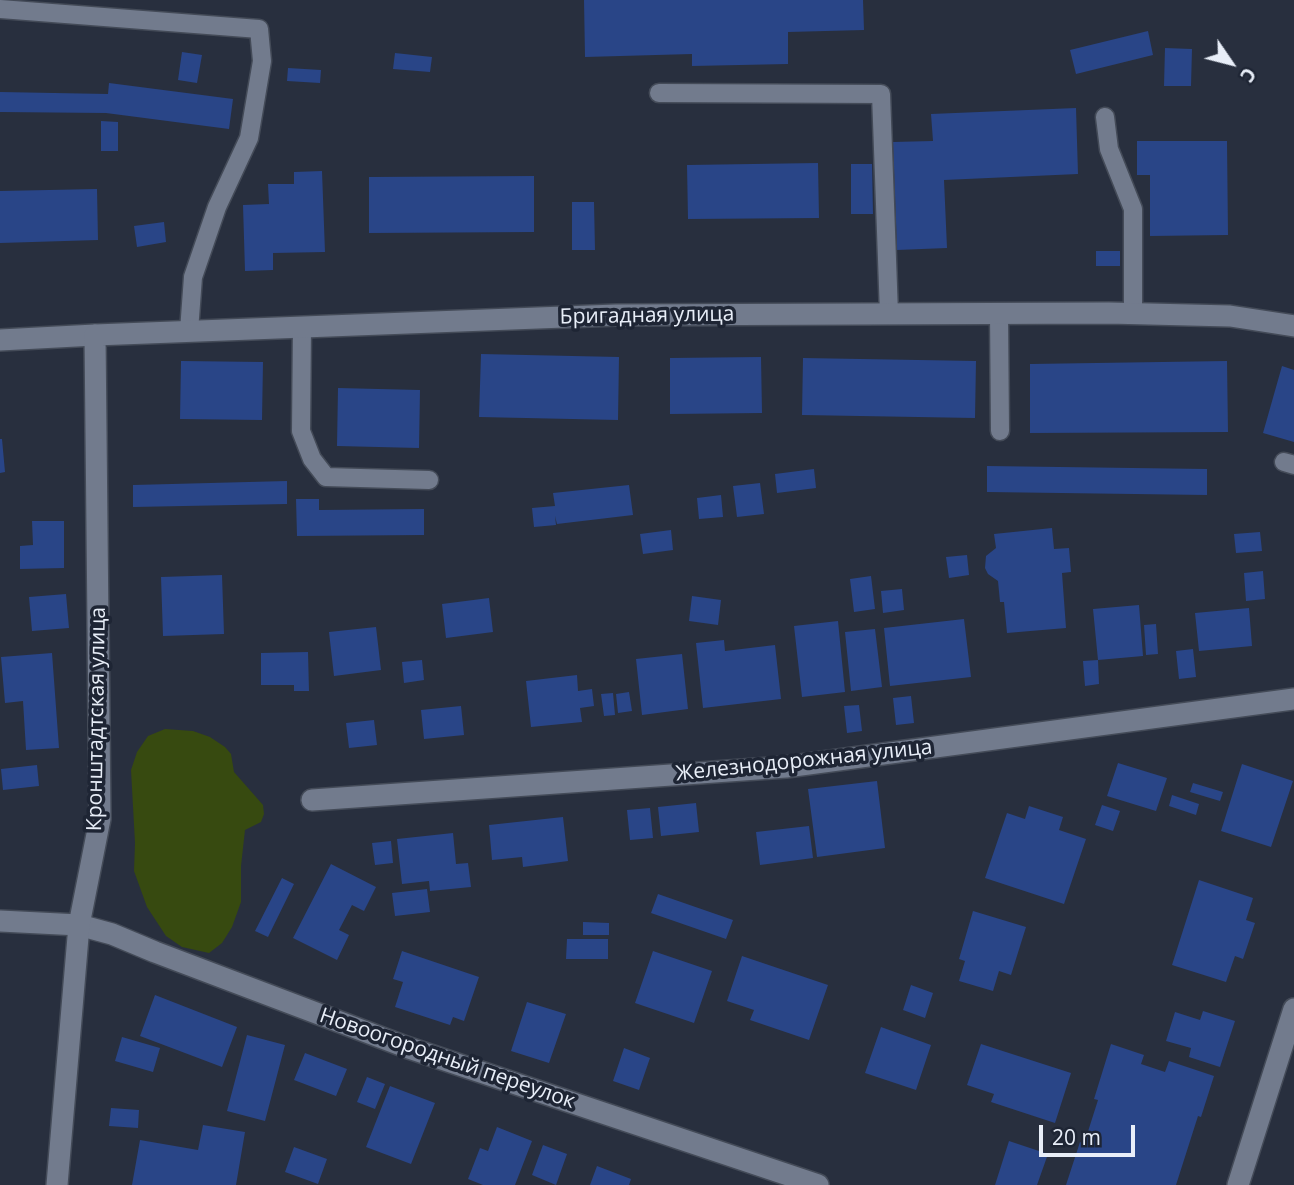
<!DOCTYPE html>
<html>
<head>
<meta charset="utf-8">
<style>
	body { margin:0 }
	#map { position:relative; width:1294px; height:1185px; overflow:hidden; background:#282f3e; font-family:"Open Sans",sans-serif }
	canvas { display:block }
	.north { position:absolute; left:1196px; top:28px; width:70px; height:70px; -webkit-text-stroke:5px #1e2534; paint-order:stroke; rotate:125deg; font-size:19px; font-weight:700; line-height:28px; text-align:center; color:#e8eef8 }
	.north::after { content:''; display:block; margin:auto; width:24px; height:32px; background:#e8eef8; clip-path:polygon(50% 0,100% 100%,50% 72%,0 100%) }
	.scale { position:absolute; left:1039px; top:1125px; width:96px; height:32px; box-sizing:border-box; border:4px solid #e8eef8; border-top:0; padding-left:9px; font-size:21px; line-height:24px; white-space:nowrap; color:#e8eef8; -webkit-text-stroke:5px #1e2534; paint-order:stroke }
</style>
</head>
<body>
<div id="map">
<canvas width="1294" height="1185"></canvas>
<div class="north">С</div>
<div class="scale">20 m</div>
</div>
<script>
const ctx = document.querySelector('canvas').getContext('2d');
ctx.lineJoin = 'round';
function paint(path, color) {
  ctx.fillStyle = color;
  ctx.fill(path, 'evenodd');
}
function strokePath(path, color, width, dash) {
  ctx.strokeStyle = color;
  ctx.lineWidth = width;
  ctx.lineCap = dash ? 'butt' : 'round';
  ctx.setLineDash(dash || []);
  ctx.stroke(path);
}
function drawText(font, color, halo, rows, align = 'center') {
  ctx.font = font + ' "Open Sans",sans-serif';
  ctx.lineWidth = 7;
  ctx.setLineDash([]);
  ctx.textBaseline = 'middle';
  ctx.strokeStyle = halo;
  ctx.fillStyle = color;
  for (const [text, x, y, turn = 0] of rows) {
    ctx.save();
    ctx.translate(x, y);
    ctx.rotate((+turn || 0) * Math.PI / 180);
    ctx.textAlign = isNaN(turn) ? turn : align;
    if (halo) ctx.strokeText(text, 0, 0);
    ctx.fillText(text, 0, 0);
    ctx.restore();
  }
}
const green = new Path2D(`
	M165,729L193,731L210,737L225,747L231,754L234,772L263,805L264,814L261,822L245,830L241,866V902L232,927L222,943L209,953L182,947L166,936L147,907L134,871L135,843L131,770L137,752L148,736Z`);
const building = new Path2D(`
	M584,0H863L864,30L788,32V64L692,66V54L585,57Z
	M1148,31L1153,55L1076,74L1070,50Z
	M1165,48L1192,49L1191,86H1164Z
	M182,52L202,55L197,83L178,80Z
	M395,53L432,57L430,72L393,69Z
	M288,68L321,70L320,83L287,81Z
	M109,83L233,99L229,129L106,113L0,112V92L108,94Z
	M1076,108L1078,174L944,180L947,248L897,250L893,142L933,141L931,114Z
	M101,121L118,122V151H101Z
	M1137,141H1227L1228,235L1150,236V175H1137Z
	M818,163L819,218L688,219L687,165Z
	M851,164H872L873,214H851Z
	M322,171L325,252L273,253V270L245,271L243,205L269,204L268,184H294V172Z
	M534,176V232L369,233V177Z
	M97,189L98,240L0,243V191Z
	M572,202H594L595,250H572Z
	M164,222L166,242L137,247L134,226Z
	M1096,251H1120V266H1096Z
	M481,354L619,357L618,420L479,417Z
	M761,357L762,413L670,414V358Z
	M803,358L976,361L975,418L802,415Z
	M181,361L263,362L262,420L180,419Z
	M1227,361L1228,432L1030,433V364Z
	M1282,366L1294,370V442L1263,433Z
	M338,388L420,390L419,448L337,446Z
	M0,439H2L5,472L0,473Z
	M987,466L1207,469V495L987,492Z
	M814,469L816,488L777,493L775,474Z
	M287,481V504L133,507V485Z
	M760,483L764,514L737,517L733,486Z
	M629,485L633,515L557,524L555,516L556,525L534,527L532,508L555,506L553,493Z
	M721,495L723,517L699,519L697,498Z
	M296,499H319V510L424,509V535L297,536Z
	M32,521H64V568L20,569V546L33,545Z
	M1052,528L1054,549L1069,548L1071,572L1062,573L1066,628L1007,633L1004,602H1000L998,581L988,574L985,568L986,556L996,548L994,534Z
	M671,530L673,550L643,554L640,534Z
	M1260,532L1262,551L1236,553L1234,534Z
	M967,555L969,575L949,578L946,557Z
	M1263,571L1265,599L1246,601L1244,573Z
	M222,575L224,634L163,636L161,577Z
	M871,576L875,609L854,612L850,579Z
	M902,589L904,610L883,613L881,591Z
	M66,594L69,628L32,631L29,597Z
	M692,596L721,600L718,625L689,621Z
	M489,598L493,632L446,638L442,604Z
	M1139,605L1143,656L1098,660L1093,609Z
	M1249,608L1252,646L1199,651L1195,613Z
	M964,619L971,677L890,686L884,628Z
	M838,621L845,692L802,697L794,626Z
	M1156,624L1158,654L1146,655L1144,625Z
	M376,627L381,670L334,676L329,632Z
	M875,629L882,687L851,691L845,632Z
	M724,640L725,651L775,645L781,699L703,708L696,643Z
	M1193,649L1196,677L1179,679L1176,651Z
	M308,652L309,691H294V685H261V653Z
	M52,653L59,748L26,750L23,701L5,703L1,657Z
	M682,654L688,709L642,715L636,659Z
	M422,660L424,680L404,683L402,662Z
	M1098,660L1099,684L1085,686L1083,661Z
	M577,675L578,691L592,689L594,706L580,708L582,722L531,727L526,681Z
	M629,692L632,711L618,713L616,694Z
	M613,693L615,715L604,716L601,694Z
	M911,696L914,723L896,725L893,698Z
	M859,705L862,731L847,733L844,706Z
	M461,706L464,735L424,739L421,710Z
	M374,720L377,745L349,748L346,723Z
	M1118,763L1167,778L1156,811L1107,796Z
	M1242,764L1293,781L1271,847L1221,831Z
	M37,765L39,786L3,790L1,769Z
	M877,781L885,848L817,857L808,789Z
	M1193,783L1223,792L1220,801L1190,792Z
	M1172,795L1199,804L1196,815L1169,806Z
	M696,803L699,832L661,836L658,807Z
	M1102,805L1120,811L1113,831L1095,825Z
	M1029,806L1063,817L1059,830L1086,839L1064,904L985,878L1007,813L1025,819Z
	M650,808L653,838L630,840L627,810Z
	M563,817L568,861L523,867L522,857L492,860L489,825Z
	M809,826L813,858L760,865L756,832Z
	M453,833L456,864L468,863L471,887L430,891L429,881L402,884L397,839Z
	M391,841L393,863L375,865L372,843Z
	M331,864L376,887L364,911L352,905L339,930L349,935L337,960L293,938Z
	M282,878L294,884L268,937L255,931Z
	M1199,880L1253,898L1246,920L1255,923L1243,959L1235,956L1226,982L1172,965Z
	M427,889L430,912L395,916L392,893Z
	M658,894L733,920L726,939L651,913Z
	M973,911L1026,927L1011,975L999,971L993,991L959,981L965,961L959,959Z
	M583,922L609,923V935H583Z
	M567,939H608V959H566Z
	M402,951L479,977L464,1021L453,1017L450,1025L395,1007L403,982L393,979Z
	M653,951L712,971L694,1023L635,1003Z
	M742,956L828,985L809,1040L750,1020L754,1010L727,1001Z
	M911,985L933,993L925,1018L903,1010Z
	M155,995L237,1027L222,1067L140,1036Z
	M527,1002L566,1014L549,1063L511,1051Z
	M1203,1011L1235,1021L1220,1067L1189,1057L1191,1048L1166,1041L1175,1012L1200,1020Z
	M881,1027L931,1045L916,1090L865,1073Z
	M247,1035L285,1045L265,1121L227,1111Z
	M122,1037L160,1048L153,1072L115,1061Z
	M981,1044L1071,1073L1055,1123L991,1102L994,1094L967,1085Z
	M1111,1044L1144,1055L1141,1064L1165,1072L1169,1061L1214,1076L1201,1117L1198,1116L1176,1185H1066L1080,1142L1084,1144L1098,1100L1094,1099Z
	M624,1048L650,1058L639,1090L613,1081Z
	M305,1053L347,1069L336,1096L294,1080Z
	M367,1077L385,1084L375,1109L357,1102Z
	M390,1086L435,1103L411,1164L366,1147Z
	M111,1108L139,1110L138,1128L109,1126Z
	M203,1125L245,1132L236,1185H132L140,1140L198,1150Z
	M497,1127L532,1141L515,1185H483L468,1179L480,1148L488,1151Z
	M1009,1141L1048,1154L1037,1185H995Z
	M543,1145L567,1154L556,1185L532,1175Z
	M294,1147L327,1159L318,1184L285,1172Z
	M597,1166L631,1179L629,1185H590Z`);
const service = new Path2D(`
	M0,9L259,29L262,61L249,138L217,207L193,277L189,331
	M659,93L881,94L889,314
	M1105,117L1109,149L1133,209V314
	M999,313L1000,431
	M302,327L301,431L312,459L326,477L429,480
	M1284,462L1294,465`);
const minor = new Path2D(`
	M0,340L95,335
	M312,800L786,767L1294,699
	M79,925L112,934L155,952L406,1047L818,1185
	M1238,1185L1294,1009`);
const tertiary = new Path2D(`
	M0,921L79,925
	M57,1185L79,925L100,819L95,335L616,315L1109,313L1230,316L1294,326`);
const streetNames = [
	["Бригадная улица",647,316,-1],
	["Кронштадтская улица",97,719,-89],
	["Железнодорожная улица",804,761,-6],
	["Новоогородный переулок",447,1059,19]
];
paint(green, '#374a10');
paint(building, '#294587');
strokePath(service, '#444b58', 21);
strokePath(minor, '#444b58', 24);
strokePath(tertiary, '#444b58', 24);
strokePath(service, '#727b8d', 18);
strokePath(minor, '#727b8d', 21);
strokePath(tertiary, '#727b8d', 21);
drawText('21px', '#e8eef8', '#1e2534', streetNames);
</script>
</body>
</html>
